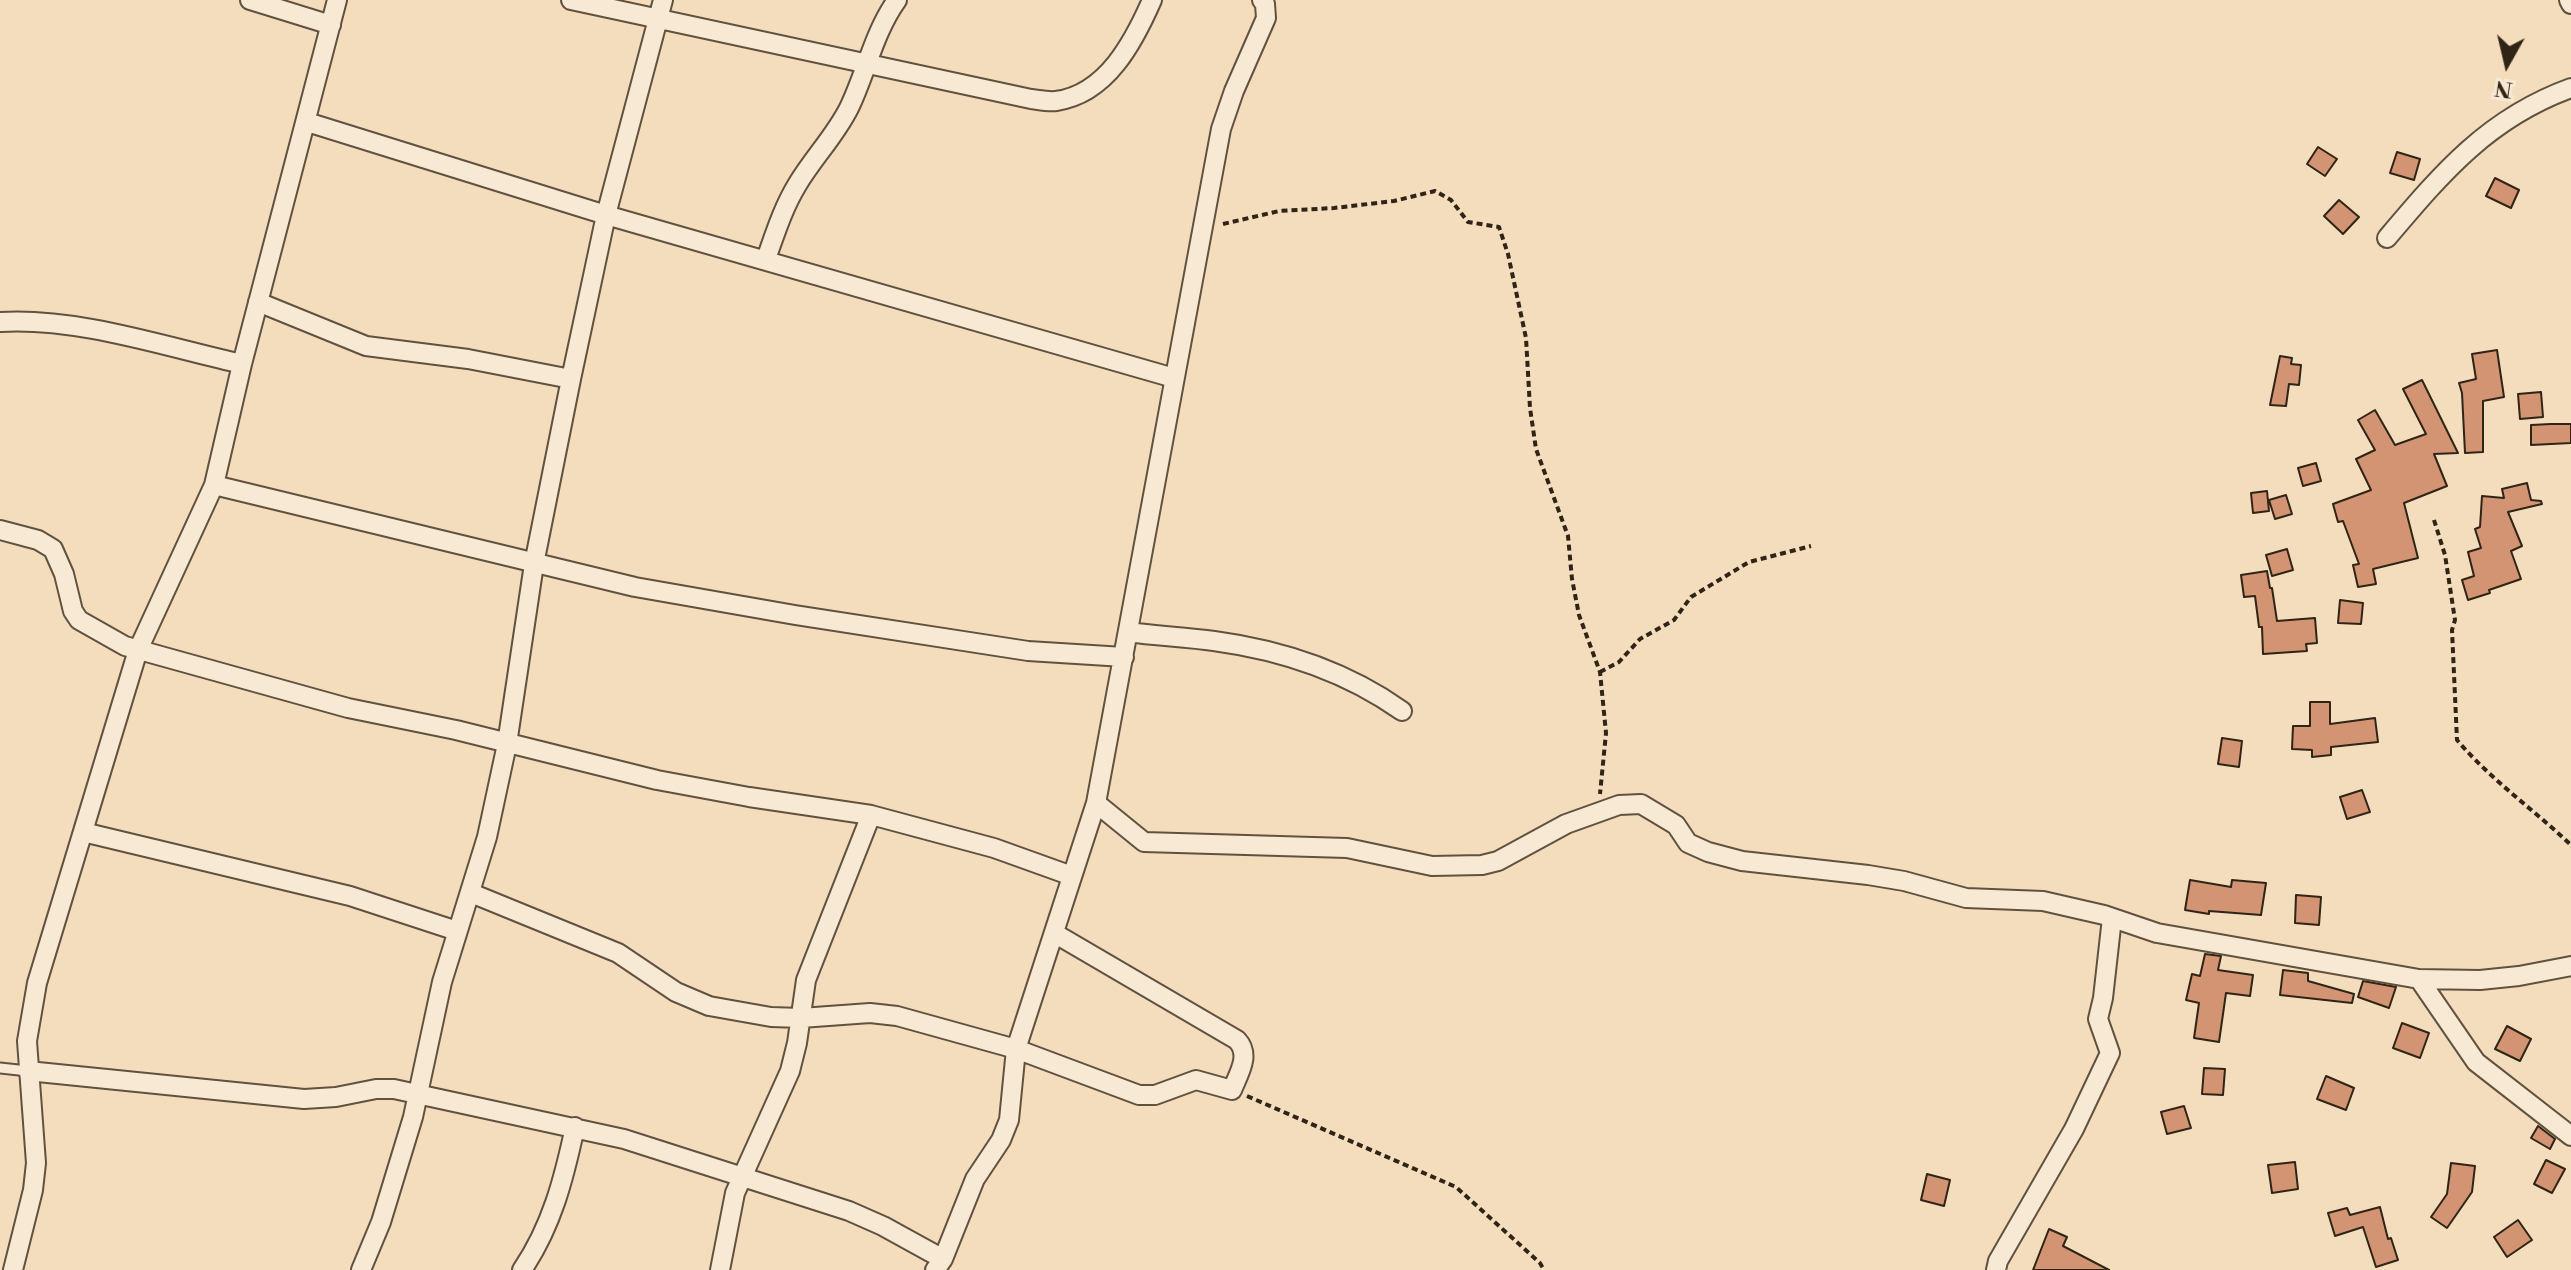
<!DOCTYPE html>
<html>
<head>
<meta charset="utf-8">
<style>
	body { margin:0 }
	#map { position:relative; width:2571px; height:1270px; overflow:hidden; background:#f4ddbc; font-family:"Libre Bodoni",serif }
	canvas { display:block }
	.north { position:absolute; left:2467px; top:24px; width:80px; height:80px; -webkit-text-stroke:6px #f8e9d3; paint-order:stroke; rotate:188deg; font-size:22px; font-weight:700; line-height:32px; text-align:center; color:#2f2415 }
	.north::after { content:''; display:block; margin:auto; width:28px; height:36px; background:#2f2415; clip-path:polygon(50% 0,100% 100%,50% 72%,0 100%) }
</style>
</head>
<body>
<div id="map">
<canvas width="2571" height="1270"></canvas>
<div class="north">N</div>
</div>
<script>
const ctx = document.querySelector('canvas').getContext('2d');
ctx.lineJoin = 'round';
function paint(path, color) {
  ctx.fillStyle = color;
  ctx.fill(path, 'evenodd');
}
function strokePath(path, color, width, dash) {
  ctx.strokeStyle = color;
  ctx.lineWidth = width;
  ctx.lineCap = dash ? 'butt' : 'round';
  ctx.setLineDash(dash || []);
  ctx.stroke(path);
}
const building = new Path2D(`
	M2318,147L2337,159L2325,176L2307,164Z
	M2397,152L2420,159L2414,180L2390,173Z
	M2495,178L2519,190L2511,208L2486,196Z
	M2339,200L2359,217L2343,234L2324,216Z
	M2497,350L2504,397L2483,401V452L2465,453L2462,393L2459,383L2476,379L2472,354Z
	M2280,356L2292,358L2291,364L2301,365L2299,385L2289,384L2286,406L2270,405Z
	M2422,380L2458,453L2434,454L2447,486L2404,503L2418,558L2373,569L2376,584L2358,587L2353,565L2359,564L2343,521L2338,522L2333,504L2371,490L2356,459L2375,450L2358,420L2375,410L2395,445L2426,434L2403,389Z
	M2541,392L2543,417L2520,419L2518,394Z
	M2551,424H2571V443L2531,445V425Z
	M2316,463L2321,481L2303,486L2298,468Z
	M2527,483L2531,500L2541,501L2542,504L2508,512L2522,546L2511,551L2521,579L2489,590L2490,593L2468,600L2462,580L2474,576L2468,552L2481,548L2475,529L2480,527L2482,496L2504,498L2502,489Z
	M2267,491L2269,511L2253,513L2251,493Z
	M2286,495L2292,514L2275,519L2269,500Z
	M2287,549L2293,570L2272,576L2266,555Z
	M2267,571L2270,588H2272L2277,621L2315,618L2317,643L2306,644L2307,651L2263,654L2262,627H2259L2255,596L2244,597L2241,575Z
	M2340,600L2363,603L2361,624L2338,623Z
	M2310,702H2330V724L2375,718L2378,742L2331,747V755L2312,757V750L2292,749L2293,726H2310Z
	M2222,738L2242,741L2239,767L2218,764Z
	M2362,790L2370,812L2347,819L2340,797Z
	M2190,880L2231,887L2232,880L2266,883L2261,915L2209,911V914L2185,910Z
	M2296,895L2321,897L2319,925L2295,923Z
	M2205,954L2221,956L2218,970L2253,975L2250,996L2226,993L2219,1042L2194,1038L2199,1003L2186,1000L2192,974L2200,976Z
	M2283,970L2308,973V981L2354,994L2352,1003L2280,995Z
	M2363,981L2396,987L2389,1008L2358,997Z
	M2402,1023L2429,1033L2420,1058L2393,1048Z
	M2507,1026L2531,1039L2520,1061L2495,1049Z
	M2204,1068L2225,1069L2223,1095L2202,1094Z
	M2326,1076L2354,1088L2346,1110L2317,1099Z
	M2184,1106L2191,1128L2167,1134L2161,1112Z
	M2538,1126L2555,1139L2550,1149L2531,1138Z
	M2546,1160L2565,1169L2552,1193L2534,1184Z
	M2295,1162L2298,1189L2272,1193L2268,1165Z
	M2451,1163L2475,1166L2472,1192L2447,1228L2431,1217L2447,1194Z
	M1927,1174L1950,1180L1944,1206L1921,1200Z
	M2380,1207L2388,1239L2391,1238L2398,1260L2376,1267L2363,1227L2335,1236L2328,1213L2347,1208L2350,1215Z
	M2518,1220L2532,1240L2507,1257L2494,1237Z
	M2049,1229L2067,1237L2063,1246L2109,1270H2033Z`);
const path = new Path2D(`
	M1223,224L1279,211L1334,208L1394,201L1435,191L1451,200L1468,222L1499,227L1508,254L1526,338L1530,408L1536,449L1568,536L1572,579L1579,615L1600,672L1606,733L1600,794
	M2434,520L2445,555L2455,620L2452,630L2457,740C2491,780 2533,809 2571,845
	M1600,672L1619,662L1640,639L1674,620L1691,597L1749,562L1811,546
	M1247,1096L1456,1187L1540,1263L1544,1270`);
const lane = new Path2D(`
	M0,1068L28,1071`);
const street = new Path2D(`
	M250,0L331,25
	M571,0L1031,99C1039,100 1049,102 1056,101C1107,94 1134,41 1152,0
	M2569,0L2571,4
	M307,122L606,215L1174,378
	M2387,238C2442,173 2488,118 2571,88
	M766,259C775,234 783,208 797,185C813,158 835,136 849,108C866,73 874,32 897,0
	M258,302L366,346L468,359L571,379
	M0,322C77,317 166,347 242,364
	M214,485L635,587L795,615L1028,651L1124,657
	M0,530L38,540L53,549L64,574L73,611L79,620L125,646L348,708L456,730L657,780L749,797L871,815L994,848L1072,876
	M1128,632C1157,636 1186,637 1214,641C1281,650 1347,672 1402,711
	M1096,803L1144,842L1347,848L1432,866L1482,865L1498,861L1566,824L1619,805L1641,804L1676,825L1688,843L1708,852L1742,861L1868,875L1904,881L1966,898L2043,901L2104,915L2157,933L2419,979L2480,980L2519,976L2571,966
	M83,832L350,896L457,931
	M471,893L618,953L676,992L709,1006L771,1017L801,1018L870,1013L897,1016L1016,1049L1139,1095H1155L1196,1080L1232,1090C1239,1073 1251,1055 1237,1040L1054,933
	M2419,979L2476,1062L2571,1136
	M28,1071L304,1099L336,1097L376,1089H394L624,1139L849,1211L883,1226L943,1259
	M13,1270L33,1190L36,1163L27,1041L37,983L138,650L214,485L242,364L337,0
	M361,1270L381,1222L413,1117L442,982L487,837L507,744L534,564L571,379L606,215L663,0
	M522,1270C552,1226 564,1178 575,1127
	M720,1270L735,1193L790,1071L797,1043L806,980L871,815
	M935,1270L943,1259L975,1179L1001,1140L1009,1120L1016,1049L1096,803L1221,129L1234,91L1266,18L1265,4L1262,0
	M1996,1270L1998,1261L2074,1129L2110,1053L2098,1019L2103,998L2112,918`);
paint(building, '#d29473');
strokePath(building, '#2f2415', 2);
strokePath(lane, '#60523f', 13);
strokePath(street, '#60523f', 22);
strokePath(path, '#2f2415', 4, [6, 4]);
strokePath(lane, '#f8e9d3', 9);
strokePath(street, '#f8e9d3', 18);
</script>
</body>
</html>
